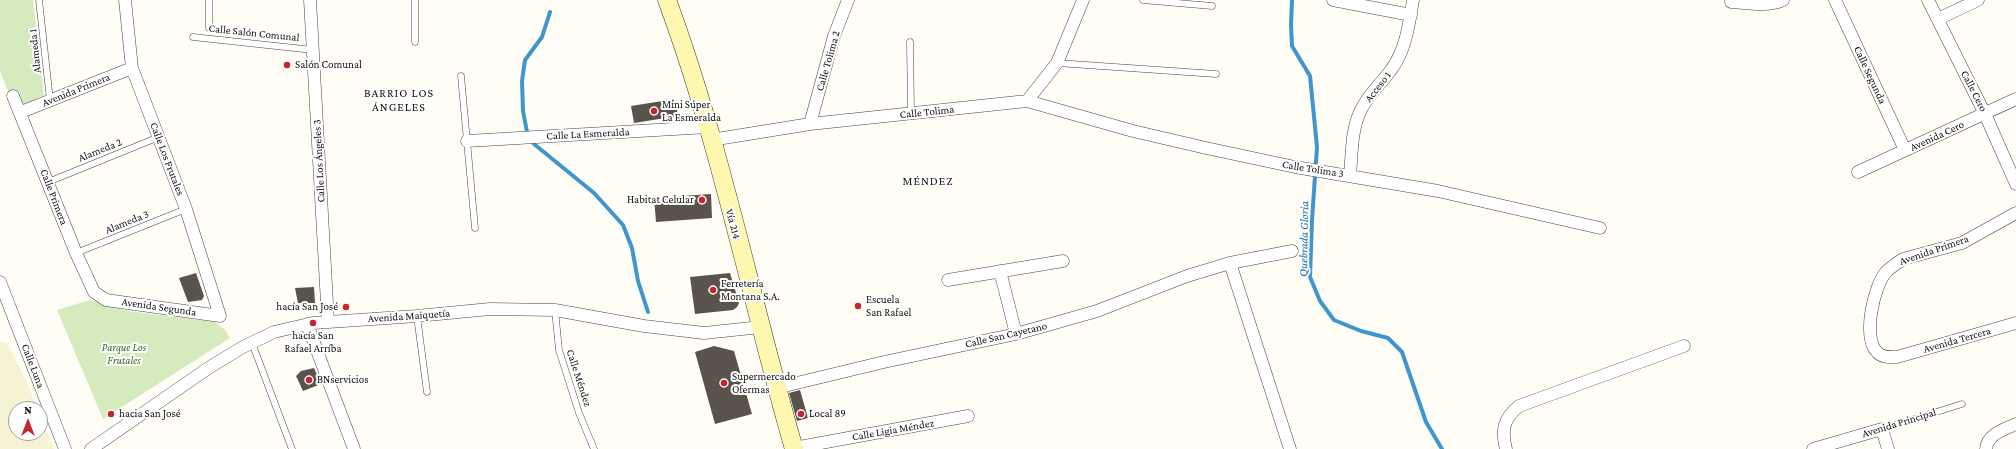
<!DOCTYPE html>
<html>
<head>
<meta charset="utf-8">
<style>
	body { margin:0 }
	#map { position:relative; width:2016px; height:449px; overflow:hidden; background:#fffdf5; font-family:"Crimson Pro",serif }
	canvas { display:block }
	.north { position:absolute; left:8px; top:401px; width:40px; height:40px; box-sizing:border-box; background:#fff; border:1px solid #a0a0a0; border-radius:50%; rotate:0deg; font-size:11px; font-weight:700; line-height:16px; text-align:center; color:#111 }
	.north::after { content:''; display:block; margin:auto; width:14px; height:18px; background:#c4262e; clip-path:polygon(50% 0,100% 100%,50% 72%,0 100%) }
</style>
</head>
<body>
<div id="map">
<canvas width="2016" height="449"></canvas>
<div class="north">N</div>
</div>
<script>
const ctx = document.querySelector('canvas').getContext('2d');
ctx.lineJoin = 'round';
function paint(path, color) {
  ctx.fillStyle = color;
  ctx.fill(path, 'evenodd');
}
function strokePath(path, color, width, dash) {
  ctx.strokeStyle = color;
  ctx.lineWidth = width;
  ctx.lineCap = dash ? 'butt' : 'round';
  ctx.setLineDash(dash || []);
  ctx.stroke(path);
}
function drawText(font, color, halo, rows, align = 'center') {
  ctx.font = font + ' "Crimson Pro",serif';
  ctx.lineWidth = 4;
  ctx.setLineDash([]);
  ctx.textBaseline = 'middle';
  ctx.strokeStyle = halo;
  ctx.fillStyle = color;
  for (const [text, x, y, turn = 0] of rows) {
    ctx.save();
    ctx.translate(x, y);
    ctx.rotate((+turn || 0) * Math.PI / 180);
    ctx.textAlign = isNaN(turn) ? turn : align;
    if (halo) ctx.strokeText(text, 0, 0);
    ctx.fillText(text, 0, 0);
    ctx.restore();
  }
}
const farmland = new Path2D(`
	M0,342L6,343L12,352L28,385L37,409H16V433H40V415L54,449H0Z`);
const green = new Path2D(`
	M0,0H33L44,95L23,105L16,90L9,94L0,71Z
	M90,300L128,311L215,322L225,330L230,338L103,419L57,310Z`);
const stream = new Path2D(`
	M1292,0L1291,25L1292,46L1310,76L1317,147L1312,220L1310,277L1320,301L1334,320L1361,331L1388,338L1402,352L1426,422L1442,449
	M527,132L523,111L522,81L525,60L542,37L550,12
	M534,144L594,193L623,225L632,248L638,281L648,312`);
const building = new Path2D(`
	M675,99L678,116L634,123L631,106Z
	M711,194L712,218L656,222L654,198Z
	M196,273L204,296L202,300L188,302L179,278Z
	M730,273L739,303L737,307L733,310L695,314L690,277Z
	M314,287L315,303H298L295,288Z
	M714,346L734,351L752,414L715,424L695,352Z
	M314,368L321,384L303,391L296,376L301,371Z
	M800,390L808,418L797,421L789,393Z`);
const lane = new Path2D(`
	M39,0L50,100
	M209,0V28
	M1143,0L1212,6
	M193,37L313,50
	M415,42V0
	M910,42L911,113
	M1057,63L1216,74
	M461,76L475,228
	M48,182L159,137
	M76,253L186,209
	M555,310L559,350L579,413L594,449
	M417,316L427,392
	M252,343L292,449
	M1882,429L1962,404`);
const street = new Path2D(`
	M310,0L328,321
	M1333,0L1411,15
	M1731,0V2C1747,3 1768,7 1783,0
	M1835,0L1905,150
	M1928,0L1985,114L2016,184
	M1938,19L1978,0
	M13,96L76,253L94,292L106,300L220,316L186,209L132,68L125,0
	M1027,101L1133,131L1206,148L1295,167L1438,191L1600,228
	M21,112L132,68
	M810,124L834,36L848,0
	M711,140L810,124L1027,101L1057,63L1083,0
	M467,141L708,127
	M1858,172L2016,99
	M1350,175C1352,155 1351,131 1360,112C1367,95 1381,84 1391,70C1406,50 1409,24 1413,0
	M2016,213L1962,243L1903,259C1897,263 1891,267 1886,272C1874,286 1862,337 1877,352C1882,358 1890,357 1897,357L2016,323
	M1230,263L1290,449
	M1000,271L1016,334
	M948,280L1063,261
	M0,282L65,449
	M307,324L354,449
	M776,388L884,362L1016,334L1097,311L1187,276L1230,263L1292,251
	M794,448L968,416
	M91,449L210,367L243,347L274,332L313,323L417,316L490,309L555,310L644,326L704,333L761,327
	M1506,449C1501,430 1504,418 1519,406L1684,346
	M1813,449L1882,429L1888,449
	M1986,449C1987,434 2005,429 2016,424`);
const secondary = new Path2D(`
	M667,0C721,146 751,300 794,449`);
const markers = [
	[287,65,4,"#c4262e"],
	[654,111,4,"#c4262e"],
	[702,200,4,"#c4262e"],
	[713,290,4,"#c4262e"],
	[858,306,4,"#c4262e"],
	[346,307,4,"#c4262e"],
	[313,323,4,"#c4262e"],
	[309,380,4,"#c4262e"],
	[724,383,4,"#c4262e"],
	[111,414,4,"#c4262e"],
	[801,414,4,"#c4262e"]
];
const streetNames = [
	["Calle Salón Comunal",254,33,6],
	["Alameda 1",35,51,-96],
	["Calle Tolima 2",828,61,-74],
	["Calle Segunda",1870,75,65],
	["Acceso 1",1378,87,-52],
	["Avenida Primera",76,90,-22],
	["Calle Cero",1974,91,63],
	["Calle Tolima",927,112,-6],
	["Calle La Esmeralda",588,134,-3],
	["Avenida Cero",1937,136,-25],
	["Alameda 2",100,150,-22],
	["Calle Los Frutales",167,159,69],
	["Calle Los Ángeles 3",319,161,-93],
	["Calle Tolima 3",1313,169,9],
	["Calle Primera",54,197,69],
	["Alameda 3",127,222,-22],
	["Vía 214",733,224,75],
	["Avenida Primera",1934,250,-19],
	["Avenida Segunda",159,307,8],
	["Avenida Maiquetía",409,316,-4],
	["Calle San Cayetano",1006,335,-13],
	["Avenida Tercera",1957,340,-16],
	["Calle Luna",33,366,69],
	["Calle Méndez",579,378,72],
	["Avenida Principal",1899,423,-17],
	["Calle Ligia Méndez",893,430,-10]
];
const poiNames = [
	["Salón Comunal",295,65],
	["Mini Súper",662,105],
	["La Esmeralda",662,118],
	["Habitat Celular",694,200,"right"],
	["Ferretería",721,284],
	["Montana S.A.",721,297],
	["Escuela",866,300],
	["San Rafael",866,313],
	["hacía San José",338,307,"right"],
	["hacía San",313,336,"center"],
	["Rafael Arríba",313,349,"center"],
	["Supermercado",732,377],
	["Ofermas",732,390],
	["BNservicios",317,380],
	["hacia San José",119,414],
	["Local 89",809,414]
];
const parkNames = [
	["Parque Los",124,348],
	["Frutales",124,361]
];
const neighbourhoodNames = [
	["BARRIO LOS",399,93],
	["ÁNGELES",399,107],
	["MÉNDEZ",928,181]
];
const waterNames = [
	["Quebrada Gloria",1304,239,-89]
];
paint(farmland, '#f6f3d4');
paint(green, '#d5ebbd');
strokePath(stream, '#3f96cf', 4);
paint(building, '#5a524d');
strokePath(lane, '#444', 7);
strokePath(street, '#444', 13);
strokePath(secondary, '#333', 19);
strokePath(lane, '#fff', 6);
strokePath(street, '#fff', 12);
strokePath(secondary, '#fff6b0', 18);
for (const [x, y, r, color] of markers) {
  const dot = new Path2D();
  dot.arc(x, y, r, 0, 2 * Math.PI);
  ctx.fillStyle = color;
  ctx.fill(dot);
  strokePath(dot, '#fff', 1.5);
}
drawText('11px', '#111', '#fff', streetNames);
drawText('11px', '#111', '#fff', poiNames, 'left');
drawText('italic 11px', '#2f6b1f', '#fff', parkNames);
ctx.letterSpacing = '1px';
drawText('12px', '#111', '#fff', neighbourhoodNames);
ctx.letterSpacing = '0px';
drawText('italic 12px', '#1768a6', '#fff', waterNames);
</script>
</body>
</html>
